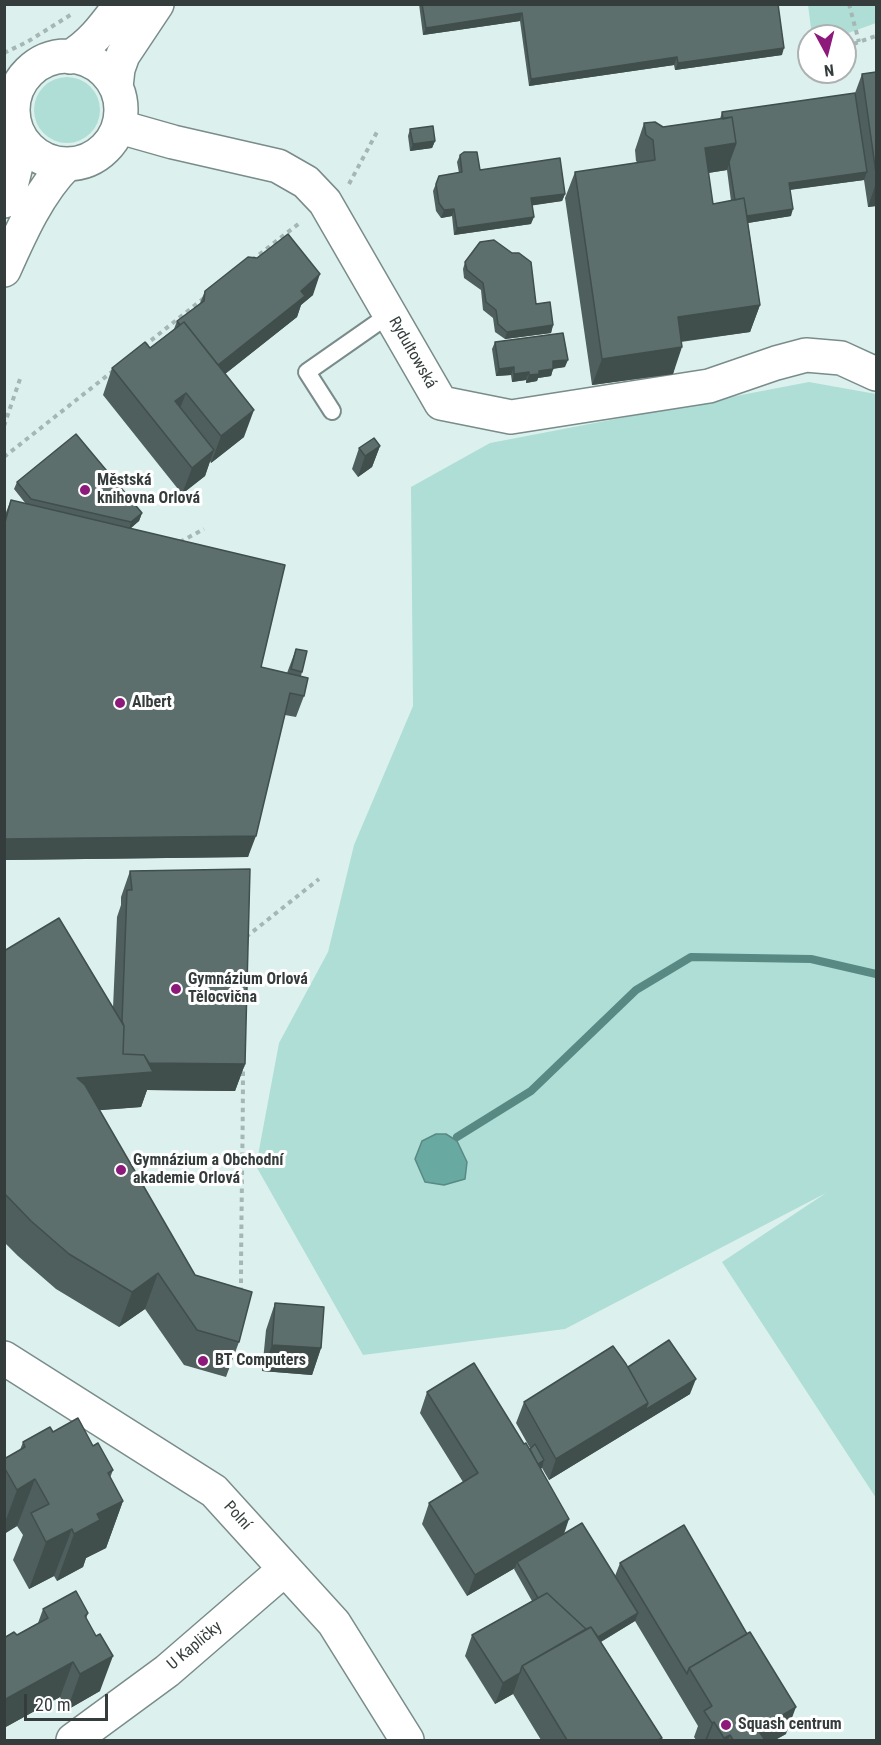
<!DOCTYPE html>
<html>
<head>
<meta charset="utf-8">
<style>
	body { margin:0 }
	#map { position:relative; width:881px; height:1745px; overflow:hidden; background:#dcf1ee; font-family:"Roboto Condensed",sans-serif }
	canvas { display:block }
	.frame { position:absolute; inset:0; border:6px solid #353d3c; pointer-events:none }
	.north { position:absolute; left:797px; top:24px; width:60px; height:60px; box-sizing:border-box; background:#fff; border:2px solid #aeb1b1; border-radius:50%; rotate:173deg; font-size:16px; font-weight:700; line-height:24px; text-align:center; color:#353d3c }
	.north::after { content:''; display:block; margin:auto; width:21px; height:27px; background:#8d197a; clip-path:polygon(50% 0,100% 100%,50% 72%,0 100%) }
	.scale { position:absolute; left:24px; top:1694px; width:84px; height:27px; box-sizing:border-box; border:3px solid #353d3c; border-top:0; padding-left:8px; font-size:18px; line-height:21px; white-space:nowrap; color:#353d3c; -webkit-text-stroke:4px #fff; paint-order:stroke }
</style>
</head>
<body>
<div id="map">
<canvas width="881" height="1745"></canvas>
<div class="frame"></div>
<div class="north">N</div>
<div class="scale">20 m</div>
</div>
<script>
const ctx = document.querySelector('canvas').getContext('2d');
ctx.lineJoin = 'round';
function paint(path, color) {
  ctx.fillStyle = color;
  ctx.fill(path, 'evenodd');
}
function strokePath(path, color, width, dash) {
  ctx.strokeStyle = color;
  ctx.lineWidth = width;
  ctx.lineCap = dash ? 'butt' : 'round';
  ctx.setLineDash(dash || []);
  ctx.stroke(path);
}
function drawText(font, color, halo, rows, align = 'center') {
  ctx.font = font + ' "Roboto Condensed",sans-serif';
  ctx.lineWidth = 6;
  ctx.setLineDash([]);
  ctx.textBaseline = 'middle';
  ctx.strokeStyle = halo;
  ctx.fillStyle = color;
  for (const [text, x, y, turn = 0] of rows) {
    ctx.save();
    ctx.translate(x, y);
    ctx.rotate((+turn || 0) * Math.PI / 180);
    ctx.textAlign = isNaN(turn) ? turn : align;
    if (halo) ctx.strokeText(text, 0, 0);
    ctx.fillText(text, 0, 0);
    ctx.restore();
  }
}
const green = new Path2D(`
	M808,5H876V23L840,36H812Z
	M34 110a33 33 0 1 1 66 0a33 33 0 1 1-66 0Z
	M809,382L876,394V1498L722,1262L826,1193L565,1329L363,1355L256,1166L279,1043L328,952L354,845L413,706L411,487L490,443Z`);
const water = new Path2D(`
	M436,1134H446L457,1141L467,1162L465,1179L444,1185L425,1182L415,1159L422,1141Z`);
const stream = new Path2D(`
	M457,1137L531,1091L636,990L691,957L811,959L876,974`);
const path = new Path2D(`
	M849,4L859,42
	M845,47L876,36
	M4,53L27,42L72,14
	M803,62L809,60
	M349,184L377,132
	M252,260L301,222
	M144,346L204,298
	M4,426L20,379
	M4,457L113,371
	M180,542L204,529
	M246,937L319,879
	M241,1292C241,1216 243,1140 243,1063`);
const service = new Path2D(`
	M332,411L307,372L390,314`);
const minor = new Path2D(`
	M4,108L12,109
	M120,127L173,142L278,166L306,182L325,202L441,403L511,417L709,386L776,363L806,355L841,358L876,374
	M4,1358L214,1491L334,1623L407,1740
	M73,1740L167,1671L285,1569`);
const tertiary = new Path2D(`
	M13 110a54 54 0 1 1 108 0a54 54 0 1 1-108 0Z
	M70,57C93,43 105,25 121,4
	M116,87L118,69L123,55L157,4
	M4,201L11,186L22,141
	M4,270C20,234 39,191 67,164`);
const wall = new Path2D(`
	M419,4H778L782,55L675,70L674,65L529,86L520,21L423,35Z
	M876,72V206L868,207L864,180L790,190L791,216L748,223L760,305L750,332L681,342L673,374L592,385L565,198L575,172L638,163L636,161L635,150L644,123L663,127L720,119L722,112L855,93L862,74ZM727,170L731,201L713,204L708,173Z
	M410,129L435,141L432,148L410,151L408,136Z
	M460,155L480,170L565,194L562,201L532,205L531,224L454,235L452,216L441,218L436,211L433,191L439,176L459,173L457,162Z
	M512,253L536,304L553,325L551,333L505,339L495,332L493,318L483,310L481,290L464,278L463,269L465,262Z
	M205,291L313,295L301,305L297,317L225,374L244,437L211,463L210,461L205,476L182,494L103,395L112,368L150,348L174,329L177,321L200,303Z
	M495,342L565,367L553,369L551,376L538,378L537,381L526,383V380L512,382L511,375L496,376L492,349Z
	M380,446L372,467L358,477L352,469L359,448Z
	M17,482L142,513L139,521L130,528L261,667L287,673L296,649L302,672L301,676L304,696L296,717L285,715L248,857L4,860V517L11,500L26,504L14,489Z
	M130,871L245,1064L235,1091L147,1090L141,1107L99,1110L195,1275L239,1342L226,1377L184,1365L145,1309L119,1327L56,1289L18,1256L4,1242V951L113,1008L117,917L121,905V897Z
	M275,1303L321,1348L312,1375L262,1371L266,1330Z
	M628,1367L690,1394L549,1480L542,1468H541L564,1534L615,1576L620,1563L786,1734L775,1740H696L694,1737L698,1726L635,1621L601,1642L662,1738L661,1740H541L513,1694L495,1704L465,1656L472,1635L532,1601L514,1569L515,1568L467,1596L422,1524L429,1503L463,1482L420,1413L427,1392L524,1444L529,1449L530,1448L516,1423L524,1402Z
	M53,1432L93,1446L113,1470L110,1478L123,1501L106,1548L86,1558L83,1567L57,1581L54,1576L29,1589L13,1560L23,1535L17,1526L4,1534V1459L20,1450L23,1442Z
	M43,1609L88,1613L86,1619L100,1691L67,1710L60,1697L4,1728V1638L17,1635L38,1623Z`);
const shadedWall = new Path2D(`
	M522,13L520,21L423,35L426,28Z
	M784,48L782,55L675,70L678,63Z
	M677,57L674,65L529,86L531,79Z
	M435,141L432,148L410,151L413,144Z
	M736,143L727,170L695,175L705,148Z
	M867,172L864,180L787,190L789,183Z
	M876,183V206L868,207Z
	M565,194L562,201L529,206L531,198Z
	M454,209L452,216L441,218L444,210Z
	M793,209L791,216L735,225L737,217Z
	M534,217L531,224L454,235L457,228Z
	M320,274L313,295L301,305L297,317L206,389L214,368L301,291Z
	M760,305L750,332L668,343L678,317Z
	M553,325L551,333L505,339L507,332Z
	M682,347L673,374L592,385L602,359Z
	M568,360L565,367L550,369L553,361Z
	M514,367L511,375L496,376L499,369Z
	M553,369L551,376L538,378L537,381L526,383L529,375L539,371Z
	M529,372L526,380L512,382L514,374Z
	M186,393L176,419L175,401Z
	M254,410L244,437L211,463L221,436Z
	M380,446L372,467L358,477L365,456Z
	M214,450L205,476L182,494L192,468Z
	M142,513L139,521L129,530L131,522Z
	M256,836L248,857L4,860V839Z
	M120,1063L245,1064L235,1091L147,1090L141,1107L64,1113L77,1078Z
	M158,1273L145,1309L119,1327L132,1292Z
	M272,1345L321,1348L312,1375L262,1371Z
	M696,1379L690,1394L549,1480L556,1459L648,1403Z
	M544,1460L542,1468L526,1478L529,1470Z
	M35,1479L17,1526L4,1534V1525L17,1490Z
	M123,1501L106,1548L86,1558L83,1567L57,1581L74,1534L97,1514Z
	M569,1519L562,1540L517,1562L515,1568L467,1596L475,1575Z
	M72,1529L54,1576L29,1589L46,1542Z
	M638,1613L635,1621L582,1653L525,1670Z
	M113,1656L100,1691L67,1710L80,1674Z
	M73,1662L60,1697L4,1728V1700Z
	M520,1673L513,1694L495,1704L503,1683Z
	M796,1707L786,1734L775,1740H754L758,1730Z
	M714,1722L707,1740H705L712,1723Z
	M730,1735L728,1740H723L724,1738Z`);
const building = new Path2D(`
	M422,4H778L784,48L678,63L677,57L531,79L522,13L426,28Z
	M876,72V173L862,74Z
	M855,93L867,172L789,183L793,209L747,216L744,198L735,200L729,162L736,143L732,117L723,119L722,112Z
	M732,117L736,143L705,148L713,204L744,198L760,305L678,317L682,347L602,359L575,172L655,160L653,140L646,135L644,123L655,122L663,127Z
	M433,126L435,141L413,144L410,129Z
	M464,152H477L480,170L560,158L565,194L531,198L534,217L457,228L454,209L444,210L439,203L436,184L439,176L462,172L460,155Z
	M288,234L320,274L301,291L305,296L218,365L184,322L180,325L177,321L204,301L205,291L248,257L257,258Z
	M494,240L512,253H519L531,262L536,304L550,302L553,325L507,332L498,324L496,310L486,302L483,283L467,270L465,262L480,242Z
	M184,322L254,410L221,436L186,393L175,401L214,450L192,468L112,368L145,342L150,348Z
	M563,333L568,360L553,361V369L539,371V374L529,375V372L514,374V367L499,369L495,342Z
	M76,434L142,513L131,522L31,499L17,482Z
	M374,438L380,446L365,456L359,448Z
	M11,500L285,565L261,667L308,678L304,696L290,693L256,836L4,839V526Z
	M296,649L307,651L302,672L291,669Z
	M250,869L245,1064L149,1063L144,1055L123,1054L124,1026L122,1021L127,890H132L130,871Z
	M59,918L124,1026L123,1054L144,1055L153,1072L77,1078L85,1085L195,1275L252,1292L239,1342L197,1330L158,1273L132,1292L69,1254L31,1221L4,1193V951Z
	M275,1303L324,1307L321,1348L272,1345Z
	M669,1340L696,1379L645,1410L648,1403L628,1367Z
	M613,1346L626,1364L648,1403L556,1459L524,1402Z
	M474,1363L524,1444L526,1443L569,1519L475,1575L429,1503L478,1473L427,1392Z
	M78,1418L93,1446L98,1443L113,1470L108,1473L123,1501L97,1514L100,1520L74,1534L72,1529L46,1542L31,1513L49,1504L35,1479L17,1490L4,1467V1459L25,1447L23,1442L50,1427L53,1432Z
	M535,1444L544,1460L538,1464L530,1449Z
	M582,1523L638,1613L598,1637L591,1627L586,1629L547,1593L538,1598L517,1562Z
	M684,1525L747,1634L689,1668L687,1674L620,1563Z
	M76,1591L88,1613L85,1616L96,1636L100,1634L113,1656L80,1674L73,1662L4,1700V1638L14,1632L17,1635L48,1618L43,1609Z
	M547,1593L586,1629L522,1666L520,1673L503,1683L472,1635Z
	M591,1627L662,1738L658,1740H567L522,1666Z
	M750,1632L796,1707L758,1730L765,1740H733L730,1735L724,1738L714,1722L712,1723L704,1711L712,1706L689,1668Z`);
const markers = [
	[85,490,6,"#8d197a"],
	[120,703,6,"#8d197a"],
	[176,989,6,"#8d197a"],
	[121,1170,6,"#8d197a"],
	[203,1361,6,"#8d197a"],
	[726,1725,6,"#8d197a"]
];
const streetNames = [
	["Rydultowská",412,353,60],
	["Polní",237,1516,48],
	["U Kapličky",195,1646,-40]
];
const poiNames = [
	["Městská",97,481],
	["knihovna Orlová",97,499],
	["Albert",132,703],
	["Gymnázium Orlová",188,980],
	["Tělocvična",188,998],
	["Gymnázium a Obchodní",133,1161],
	["akademie Orlová",133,1179],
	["BT Computers",215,1361],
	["Squash centrum",738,1725]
];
paint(green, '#afded7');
paint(water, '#68a9a1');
strokePath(water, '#598983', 1.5);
strokePath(stream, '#598983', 8);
strokePath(service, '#798c89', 20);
strokePath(minor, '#798c89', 36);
strokePath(tertiary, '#798c89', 36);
strokePath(path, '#a5b6b4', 4, [4.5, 4.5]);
strokePath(service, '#fff', 16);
strokePath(minor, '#fff', 33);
strokePath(tertiary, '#fff', 33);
paint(wall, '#4f5f5d');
paint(shadedWall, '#404e4c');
paint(building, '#5c6f6c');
strokePath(building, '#404e4c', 1.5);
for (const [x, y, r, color] of markers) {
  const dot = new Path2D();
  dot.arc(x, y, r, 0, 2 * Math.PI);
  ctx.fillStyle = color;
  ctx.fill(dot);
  strokePath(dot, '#fff', 2);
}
drawText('16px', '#353d3c', '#fff', streetNames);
drawText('bold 16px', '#353d3c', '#fff', poiNames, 'left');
</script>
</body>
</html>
